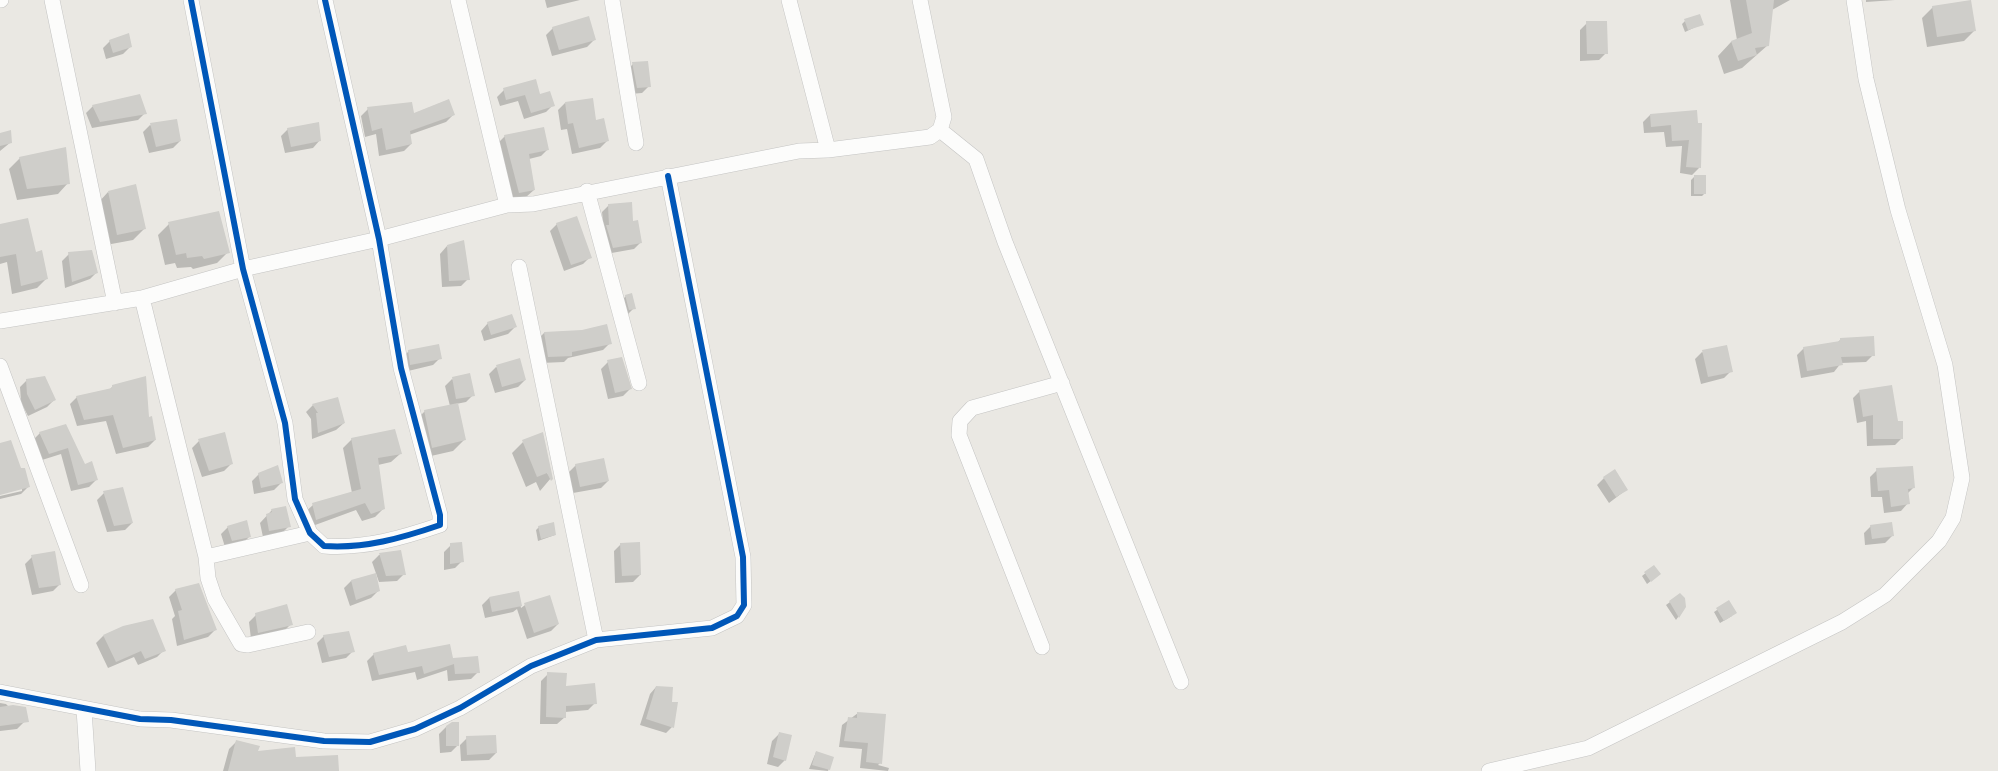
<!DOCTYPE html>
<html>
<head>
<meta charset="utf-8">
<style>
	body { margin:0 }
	canvas { display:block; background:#eae8e3 }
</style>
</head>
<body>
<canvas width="1998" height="771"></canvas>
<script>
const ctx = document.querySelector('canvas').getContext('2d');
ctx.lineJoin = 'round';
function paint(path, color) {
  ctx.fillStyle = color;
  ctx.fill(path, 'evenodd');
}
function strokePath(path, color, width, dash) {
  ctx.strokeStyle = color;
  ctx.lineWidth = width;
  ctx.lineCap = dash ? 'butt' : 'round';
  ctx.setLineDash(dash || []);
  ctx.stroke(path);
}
const shadow = new Path2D(`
	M545,0H580L547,8Z
	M1730,0H1790L1772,10L1768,45L1742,68L1724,74L1718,56L1731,42L1737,40Z
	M1866,0H1895L1866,2Z
	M1933,7L1975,30L1964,41L1927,47L1922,18Z
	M1685,21L1702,24L1685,32L1682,24Z
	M1587,23L1606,53L1599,60L1580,61V30Z
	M553,28L594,40L587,47L552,56L546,35Z
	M110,41L130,47L123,54L106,59L103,48Z
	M633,64L649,86L642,93L630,94L626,71Z
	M504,90L539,96L553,105L546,112L524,119L518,101L500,106L497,97Z
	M565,103L595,122L607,141L600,148L572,154L567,129L561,130L558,110Z
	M93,106L145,113L138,120L92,128L86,113Z
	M368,109L413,115H453L446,122L409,135L411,144L404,151L379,156L376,134L365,137L361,116Z
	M1696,112L1699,168L1692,175L1680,173L1682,146L1666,147L1664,132L1644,133L1643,122L1650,115Z
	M150,125L180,141L173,148L149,153L143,132Z
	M288,129L320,140L313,148L285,153L281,136Z
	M0,134L11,142L0,151Z
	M505,136L548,149L541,156L529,159L534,190L526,197L512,200L498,143Z
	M20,158L68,183L58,194L17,200L9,169Z
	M1694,177L1705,193L1702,196H1691V180Z
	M108,192L144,229L133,240L106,245L98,203Z
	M609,205L641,242L634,249L606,254L602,212Z
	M169,224L228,252L217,263L193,269L191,267L177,268L175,263L165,265L158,235Z
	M557,224L590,257L583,264L564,271L550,231Z
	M0,225L35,254L47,278L37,288L12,294L7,262L0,264Z
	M447,246L468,279L461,286L442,287L440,254Z
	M69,254L97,272L90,279L65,288L62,261Z
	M626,296L634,308L627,315L619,303Z
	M488,323L515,327L508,334L484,341L481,331Z
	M544,333L610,343L603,350L568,358L564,362L541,363L537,340Z
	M1841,339L1873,355L1866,362L1841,363L1834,372L1801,378L1797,355L1804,348L1837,343Z
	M409,351L440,358L433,365L404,372L401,359Z
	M1702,352L1731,371L1724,378L1701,384L1695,359Z
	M608,362L630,389L623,396L608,399L601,369Z
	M496,367L525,380L518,387L495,393L489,374Z
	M452,379L473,395L466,402L456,404L464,440L453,451L422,458L414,422L425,411L450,406L445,386Z
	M27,380L54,400L47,407L28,416L21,402L20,387Z
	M112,387L148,418L155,440L148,447L116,454L106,421L77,426L70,404L77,397L109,390Z
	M1860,391L1897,423L1902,438L1895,445L1867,446L1866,421L1857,423L1853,398Z
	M313,405L344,423L336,430L312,439L311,419L306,412Z
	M66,426L84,466L96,480L89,487L71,491L61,454L42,460L33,440L40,433Z
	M352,439L400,454L391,462L378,465L384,508L375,517L362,521L356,510L307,528L304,513L313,505L352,493L343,448Z
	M199,441L231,464L224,471L202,477L192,448Z
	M523,442L551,478L540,491L536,482L526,487L512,453Z
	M0,445L28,487L21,494L0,499V496L22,491V488L0,493Z
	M576,465L608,481L601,488L573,493L569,472Z
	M1877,470L1913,488L1907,494L1908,503L1901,511L1884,513L1882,497H1871L1870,477Z
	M259,474L281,483L274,490L254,494L252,481Z
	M1604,478L1626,490L1609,503L1597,485Z
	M104,493L132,523L125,530L107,532L97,500Z
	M272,510L289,526L282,533L263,537L260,523Z
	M1871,526L1892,536L1885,543L1865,545L1864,533Z
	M228,527L250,536L243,543L225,547L221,534Z
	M539,527L555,535L538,541L536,530Z
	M621,544L640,575L633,582L615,583L614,551Z
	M451,545L462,561L455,568L444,570V552Z
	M400,552L404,574L397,581L379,582L372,562L379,555Z
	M32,557L60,584L53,591L32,595L25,564Z
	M1653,567L1656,577L1647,584L1642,576Z
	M351,581L378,591L371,598L350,606L344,588Z
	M176,590L215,630L208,637L177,646L172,619L175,616L169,597Z
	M518,592L521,608L525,605L558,624L551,631L527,639L517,609L513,612L485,618L482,605L489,598Z
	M1670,602L1685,607L1676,620L1666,605Z
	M1729,602L1732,616L1720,623L1714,612Z
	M256,615L291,624L284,631L251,639L249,622Z
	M103,636L164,650L157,657L138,665L134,657L108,668L96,643Z
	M324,636L353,651L346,658L322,663L317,643Z
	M407,653L452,660L478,672L471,679L448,681L447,670L417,680L415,672L372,681L367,661L374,654Z
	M548,674L565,687L595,703L588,710L565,712V717L557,724H540L541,681Z
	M656,687L672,727L666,733L640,725L650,694Z
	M0,703L6,704L24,722L17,729L0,731Z
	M858,713L880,763L878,765L889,768L888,771L860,768L862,749L839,747L842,725Z
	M446,727L458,745L451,752L440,753L439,734Z
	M779,734L785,760L778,767L767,764L772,741Z
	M467,738L496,753L489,760L461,761L460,745Z
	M236,742L256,753L295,759L337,771H223L229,749Z
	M816,752L832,758L828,771L809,769Z`);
const building = new Path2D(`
	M1746,0H1774L1769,46L1755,48L1757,55L1738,61L1731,41L1752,33Z
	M1971,0L1976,31L1937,37L1932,6Z
	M1700,14L1704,25L1688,30L1684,19Z
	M589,16L596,40L559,50L552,27Z
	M1586,21H1607L1608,54H1587Z
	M129,33L132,47L113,53L109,40Z
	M648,61L651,87L637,88L632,62Z
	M536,79L540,94L550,91L555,106L531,113L525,95L506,100L503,88Z
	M140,94L147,114L100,122L92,105Z
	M593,98L596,120L604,118L609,141L579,148L573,123L568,124L565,102Z
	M449,99L455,115L410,131L412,144L386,150L382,128L372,131L367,107L412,102L414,113Z
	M1697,110L1698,123H1702L1701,168L1686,167L1689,140L1672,141L1671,125L1651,127L1650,114Z
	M177,119L181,141L156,147L150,123Z
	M319,122L321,141L291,147L287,128Z
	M544,127L549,150L529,154L535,190L519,193L504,135Z
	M11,130L12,143L0,146V133Z
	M66,147L70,184L27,189L19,157Z
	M1694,175H1706V194H1694Z
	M136,184L146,229L117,235L108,191Z
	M632,202L633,221L638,220L642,243L613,248L606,225H609L608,204Z
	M219,211L230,253L204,259L202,256L187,258L186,253L176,255L168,222Z
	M577,216L592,258L571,265L556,223Z
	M28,218L36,252L42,250L48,279L21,286L16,254L0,257V224Z
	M464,240L470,280L449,281L447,245Z
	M92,250L98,273L72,282L68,252Z
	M632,293L636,309L629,310L625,295Z
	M512,314L517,327L491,335L487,322Z
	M607,324L612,344L572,352V356L548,357L544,332L582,330Z
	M1874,336L1875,356L1841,357L1843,365L1807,371L1803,347L1840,341V338Z
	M439,344L442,359L410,365L408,350Z
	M1727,345L1733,372L1708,377L1702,350Z
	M622,357L632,389L615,393L607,360Z
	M520,358L526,380L502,387L496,365Z
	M470,373L475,396L456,399L452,377Z
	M45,376L56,400L35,410L27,394L26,379Z
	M146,376L149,417L152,416L156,440L123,448L113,415L84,420L76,396L112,388V385Z
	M1892,385L1898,421H1903V439H1873V415L1863,417L1859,390Z
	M338,397L345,423L318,433L316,413H318L312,404Z
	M458,403L466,440L432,448L424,410Z
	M66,424L85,464L92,461L98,480L78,485L68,448L49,454L39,432Z
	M395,429L402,454L378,458L385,509L371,514L365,503L316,520L312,503L361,489L351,438Z
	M225,432L233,464L209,471L198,439Z
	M543,432L553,479L551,481L547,473L537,477L522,440Z
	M11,440L21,468H25L30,487L0,495V443Z
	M604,458L609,481L580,487L575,464Z
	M278,465L283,483L261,488L258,473Z
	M1913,466L1915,488L1908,489L1910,504L1891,507L1889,490L1878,491L1876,468Z
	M1615,469L1628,490L1616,497L1603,477Z
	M123,487L133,523L114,526L103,491Z
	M286,506L291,527L269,531L266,514L272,512L271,509Z
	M247,520L251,537L232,541L227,526Z
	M554,522L556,535L541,539L538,526Z
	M1892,522L1894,536L1872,539L1870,525Z
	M462,542L464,562L450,564V543Z
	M640,542L641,575L622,576L620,543Z
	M401,550L406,575L386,576L379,553Z
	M55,551L61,585L39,588L31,555Z
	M1654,565L1661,574L1651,582L1644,572Z
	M376,573L380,591L356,600L351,580Z
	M199,583L217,630L184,640L178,611L182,610L175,589Z
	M519,591L522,606L492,612L489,597Z
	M1680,593L1685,598L1686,607L1679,618L1669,601Z
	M550,595L559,624L534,633L524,603Z
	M1729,600L1737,613L1724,621L1716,608Z
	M287,604L293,625L258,633L255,613Z
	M153,619L166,651L145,659L141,651L116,662L103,635L123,626Z
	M349,631L355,652L329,657L323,635Z
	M450,644L453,658L478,656L480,673L455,674L454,664L424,674L422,666L379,675L373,653L406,645L408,652Z
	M547,672L567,673L566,686L595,683L597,704L566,706V718L546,717Z
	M656,686L673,687L672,702H678L674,728L646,719Z
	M13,705L26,707L29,722L0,726V707Z
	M857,712L886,714L882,764L866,762L868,743L844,741L848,717L857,718Z
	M452,722H459V746H446V726Z
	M779,732L792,735L786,761L773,757Z
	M496,735L497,753L467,755L466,736Z
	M236,740L260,746L258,751L295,747L296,757L338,755L339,771H228Z
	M816,751L834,757L830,770L812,765Z`);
const street = new Path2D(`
	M0,0H1
	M52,0L115,303
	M191,0L243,269L285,423L295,499L310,533L324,546C364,549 402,538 440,525V515L401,368L379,239L325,0
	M458,0L507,205
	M612,0L636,143
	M789,0L828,150
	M940,130L976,159L1005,242L1181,682
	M587,191L639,383
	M519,267L596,640
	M142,298L206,557L208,578L215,599L241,644L248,645L308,632
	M0,321L142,298L243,269L379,239L507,205L533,204L799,151L828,150L930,137L940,130L944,117L920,0
	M0,366L81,585
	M206,557L310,533
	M1042,647L959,435L960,421L972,408L1062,383
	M0,692L140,719L171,720L324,741L370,742L415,729L460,708L531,666L596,640L712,628L737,616L744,605L743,557L668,176
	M84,709L88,771
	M1489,771L1588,748L1842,622L1885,595L1939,541L1953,518L1962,478L1945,365L1898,210L1866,79L1854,0`);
const cycleway = new Path2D(`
	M191,0L243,269L285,423L295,499L310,533L324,546C364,549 402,538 440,525V515L401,368L379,239L325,0
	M0,692L140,719L171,720L324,741L370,742L415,729L460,708L531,666L596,640L712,628L737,616L744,605L743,557L668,176`);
paint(shadow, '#0003');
paint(building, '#cfceca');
strokePath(street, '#c4c4c3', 16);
strokePath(street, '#fcfcfb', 15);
strokePath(cycleway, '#0057b8', 6);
</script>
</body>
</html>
